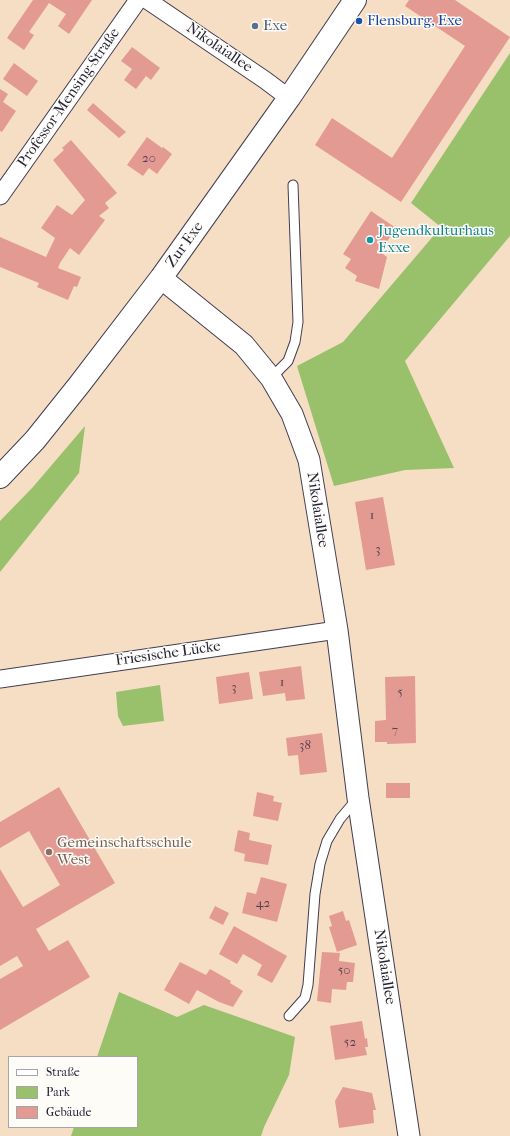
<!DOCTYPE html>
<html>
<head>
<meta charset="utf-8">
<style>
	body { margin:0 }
	#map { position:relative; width:510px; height:1136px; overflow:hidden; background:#f5dec4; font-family:"IM FELL French Canon",serif }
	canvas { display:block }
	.legend { position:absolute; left:8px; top:1056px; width:130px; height:72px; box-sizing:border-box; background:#fdfcf7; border:1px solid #a5a5ac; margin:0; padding:5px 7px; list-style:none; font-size:12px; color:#22223b }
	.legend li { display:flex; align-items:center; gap:8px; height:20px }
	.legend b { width:20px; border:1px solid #a5a5ac }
</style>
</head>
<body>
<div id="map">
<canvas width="510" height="1136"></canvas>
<ul class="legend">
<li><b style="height:5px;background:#fff"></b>Straße</li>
<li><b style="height:11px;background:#99c06b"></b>Park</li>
<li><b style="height:11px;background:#e39a92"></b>Gebäude</li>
</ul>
</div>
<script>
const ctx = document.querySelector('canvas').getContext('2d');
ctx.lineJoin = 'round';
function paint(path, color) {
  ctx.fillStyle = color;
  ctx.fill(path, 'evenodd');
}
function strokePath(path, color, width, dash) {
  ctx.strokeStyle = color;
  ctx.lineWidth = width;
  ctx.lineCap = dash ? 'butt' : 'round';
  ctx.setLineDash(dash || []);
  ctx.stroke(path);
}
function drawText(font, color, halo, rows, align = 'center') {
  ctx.font = font + ' "IM FELL French Canon",serif';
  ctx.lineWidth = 3;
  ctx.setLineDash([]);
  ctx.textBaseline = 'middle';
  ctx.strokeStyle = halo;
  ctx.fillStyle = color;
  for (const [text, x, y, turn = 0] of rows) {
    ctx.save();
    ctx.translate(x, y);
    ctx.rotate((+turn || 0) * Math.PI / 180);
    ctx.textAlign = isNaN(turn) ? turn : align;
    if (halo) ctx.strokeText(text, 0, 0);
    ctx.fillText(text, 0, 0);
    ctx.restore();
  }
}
const green = new Path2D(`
	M510,53V236L405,361L454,468L405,470L334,486L297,366L343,342L441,227L411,203Z
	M85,426L79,473L0,572V521L33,487Z
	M160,685L164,721L123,726L118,716L116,692Z
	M119,992L177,1017L204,1005L295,1037L289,1075L264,1127L261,1136H71L74,1127H137V1057H97Z`);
const building = new Path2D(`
	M33,0H92L69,34L58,26L66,14L49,3L29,32L34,35L24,50L7,38Z
	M409,0H455L510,37L401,202L315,145L332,118L392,158L465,46L405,6Z
	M132,47L160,68L151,80L146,76L136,89L124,80L132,69L121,61Z
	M14,63L38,81L27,96L3,79Z
	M0,89L8,94L3,102L16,111L2,132L0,131Z
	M93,103L126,132L119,138L87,110Z
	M147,137L162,148L163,147L172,154L157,174L149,168L143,176L127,165Z
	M71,140L117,193L105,203L109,208L99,216L105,220L79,255L70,248L60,263L58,268L81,277L77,287L74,286L68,300L37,287L39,283L0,267V237L46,257L55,238L41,228L57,205L72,215L85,200L53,160L64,150L62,148Z
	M371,211L396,228L380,252L387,257L379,289L355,281L357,276L345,268L351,259L343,254Z
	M383,497L395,565L366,570L355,502Z
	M301,666L305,699L286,701L285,693L263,696L259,672Z
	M249,672L253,699L219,704L216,677Z
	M415,676L416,743L387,744V742H375V721L386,720L385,677Z
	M322,733L327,772L300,775L298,755L288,756L286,738Z
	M386,783H410V798H386Z
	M59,787L115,883L36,929L49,951L68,940L90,977L0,1030V979L23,966L17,956L0,966V869L23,907L60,885L29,831L0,848V822Z
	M257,792L274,796L273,801L282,803L278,821L253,816Z
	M238,830L250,833L249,840L272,845L268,865L244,861L245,854L234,851Z
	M261,877L287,884L277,922L242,913L247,892L256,894Z
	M215,906L229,913L223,925L209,918Z
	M343,911L346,921L349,920L357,945L337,952L329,927L332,926L329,916Z
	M234,926L287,956L272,983L257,975L262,965L252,959L243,954L237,964L219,954Z
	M322,952L340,953L339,961L355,963L353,982H347L346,990L332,989L331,1003L317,1001Z
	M180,962L206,975L210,969L231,981L230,983L243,991L233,1007L219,1002L197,990L189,1004L164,990Z
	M362,1021L365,1039L367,1038L368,1047H365L367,1055L335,1060L330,1026Z
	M343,1087L372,1093L376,1110H373L374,1123L339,1128L335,1101Z`);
const service = new Path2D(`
	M271,378L288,361L295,342L298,322L293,185
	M289,1016L305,998L308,985L315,894L320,864L327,841L340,819L356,800`);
const minor = new Path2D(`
	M147,0L265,80L289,98
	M0,196L138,0
	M0,679L337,630`);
const tertiary = new Path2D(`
	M161,278L244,345L271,378L292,414L309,460L337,630L358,798L409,1136`);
const secondary = new Path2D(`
	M0,477L35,440L79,385L161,278L289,98L355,0`);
const markers = [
	[359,21,4,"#1a4fb4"],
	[255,26,4,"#5c6f8a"],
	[370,240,4,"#0f9aa8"],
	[49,852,4,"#8d6e63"]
];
const numberNames = [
	["20",149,159],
	["1",372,516],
	["3",378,550],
	["1",282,683],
	["3",234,688],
	["5",400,693],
	["7",395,731],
	["38",305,746],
	["42",263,904],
	["50",344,971],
	["52",350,1043]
];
const transitNames = [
	["Flensburg, Exe",367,21]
];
const serviceNames = [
	["Exe",263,26]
];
const streetNames = [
	["Nikolaiallee",219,48,34],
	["Professor-Mensing-Straße",69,98,-55],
	["Zur Exe",185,245,-54],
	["Nikolaiallee",317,510,81],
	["Friesische Lücke",168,654,-8],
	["Nikolaiallee",384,967,81]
];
const cultureNames = [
	["Jugendkulturhaus",378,231],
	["Exxe",378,248]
];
const educationNames = [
	["Gemeinschaftsschule",57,843],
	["West",57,860]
];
paint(green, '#99c06b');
paint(building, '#e39a92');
strokePath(service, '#423e50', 11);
strokePath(minor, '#423e50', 19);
strokePath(tertiary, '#423e50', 23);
strokePath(secondary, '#423e50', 24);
strokePath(service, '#fff', 9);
strokePath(minor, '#fff', 17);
strokePath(tertiary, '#fff', 21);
strokePath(secondary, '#fff', 22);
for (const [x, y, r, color] of markers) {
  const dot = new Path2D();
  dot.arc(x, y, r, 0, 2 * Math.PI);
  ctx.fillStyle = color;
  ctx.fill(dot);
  strokePath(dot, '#fdfcf7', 1.5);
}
drawText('13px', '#524051', null, numberNames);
drawText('15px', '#164399', '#fdfcf7', transitNames, 'left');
drawText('15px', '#4e5e75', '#fdfcf7', serviceNames, 'left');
drawText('15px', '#22223b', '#fdfcf7', streetNames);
drawText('15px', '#0d838f', '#fdfcf7', cultureNames, 'left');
drawText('15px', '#785e54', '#fdfcf7', educationNames, 'left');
</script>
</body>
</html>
